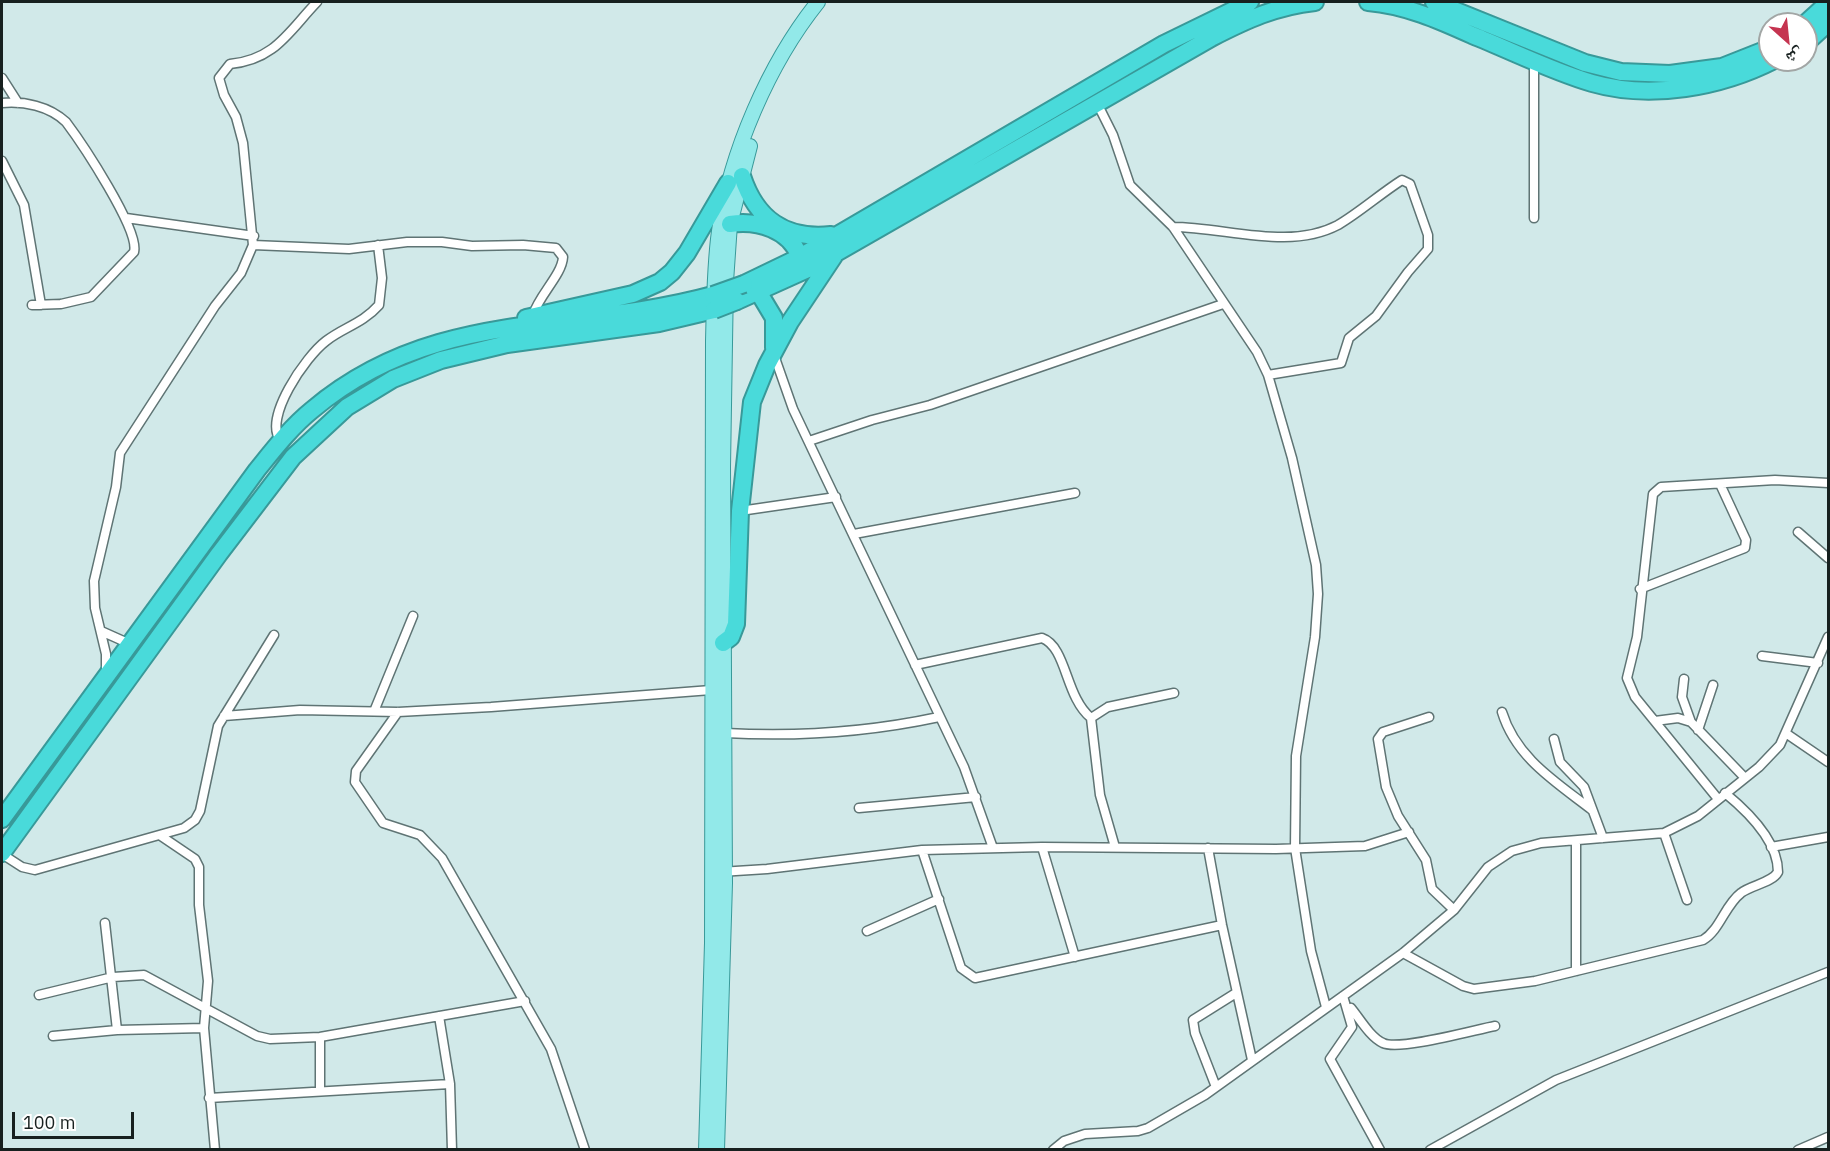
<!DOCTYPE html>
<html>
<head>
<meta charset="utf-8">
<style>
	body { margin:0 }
	#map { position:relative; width:1830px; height:1151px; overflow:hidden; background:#d1e9e9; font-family:"IBM Plex Sans","Noto Naskh Arabic",sans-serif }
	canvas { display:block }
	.frame { position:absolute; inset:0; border:3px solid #17201f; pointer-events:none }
	.north { position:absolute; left:1758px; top:12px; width:60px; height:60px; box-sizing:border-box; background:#fff; border:2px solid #a2a6a5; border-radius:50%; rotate:153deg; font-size:16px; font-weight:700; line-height:24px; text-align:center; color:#17201f }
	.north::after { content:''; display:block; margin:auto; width:21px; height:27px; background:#c53450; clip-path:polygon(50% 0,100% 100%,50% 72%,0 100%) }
	.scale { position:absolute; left:12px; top:1112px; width:122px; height:27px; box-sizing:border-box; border:3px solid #17201f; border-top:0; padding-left:8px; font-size:18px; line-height:21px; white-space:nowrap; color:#17201f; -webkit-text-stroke:4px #fff; paint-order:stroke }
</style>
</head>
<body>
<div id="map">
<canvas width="1830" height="1151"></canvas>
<div class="frame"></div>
<div class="north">ش</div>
<div class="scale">100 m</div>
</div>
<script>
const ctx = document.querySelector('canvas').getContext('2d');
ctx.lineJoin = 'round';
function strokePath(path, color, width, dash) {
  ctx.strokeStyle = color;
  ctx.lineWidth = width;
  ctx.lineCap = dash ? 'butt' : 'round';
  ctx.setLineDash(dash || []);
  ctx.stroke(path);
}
const street = new Path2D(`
	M1534,62V218
	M2,78L18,103
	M2,103C24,101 49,106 66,122C81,142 140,230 134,252L91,297L61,304L32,305
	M1098,105L1113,135L1130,185L1173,227L1257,352L1268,375L1292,458L1316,565L1318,594L1315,637L1296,756L1295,848L1311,951L1326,1007
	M2,161L24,205L41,305
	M126,218L254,236
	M1173,227C1225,227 1289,251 1338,225C1360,212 1380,194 1402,180L1410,184L1428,235V249L1408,272L1376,316L1349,338L1341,363L1268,375
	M253,245L349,249L407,242H442L472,246L523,245L556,248L563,257C562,275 539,295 533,315
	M774,355L793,409L822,470L964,767L993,848
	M281,441C262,419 306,356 326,341C344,327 362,324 379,305L382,278L378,245
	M809,441L872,420L930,405L1223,304
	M740,511L836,497
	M1798,532L1828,558
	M854,534L1075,493
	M1640,589L1745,548L1746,540L1720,484
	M101,631L130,644
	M1762,656L1818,663
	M915,665L1042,638C1067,647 1065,697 1091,718
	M106,674V654L95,608L94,581L116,487L120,453L215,306L241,273L253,245L243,143L236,117L224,95L219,78L230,64C275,60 289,31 317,2
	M1684,679L1682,697L1691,722
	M375,709L413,616
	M398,712L356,771L355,782L383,823L420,835L442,858L551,1049L585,1150
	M1502,712C1516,758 1556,782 1592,810
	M224,716L300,710L398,712L491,707L711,690
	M1429,717L1383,732L1378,739L1386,787L1398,816L1426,860L1432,889L1454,910
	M1655,721L1678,718L1691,722L1745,778
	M1698,730L1713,685
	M725,733C797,737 869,732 939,717
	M1787,734L1828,762
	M1554,739L1560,762L1584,787L1603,838
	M1718,799L1635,697L1627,678L1637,637L1653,494L1661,487L1775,480L1828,483
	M859,808L976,797
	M1664,833L1687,900
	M161,836L195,859L199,867V905L208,981L204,1028L215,1150
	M1042,847L1075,957
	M1115,847L1100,795L1091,718L1108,707L1174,693
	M1771,847L1828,837
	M1208,848L1222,925L1252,1060
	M922,850L961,968L975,978L1222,925
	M2,854L22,867L35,870L184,828L195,820L200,811L218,726L274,635
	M720,872L767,869L922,850L1042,847L1276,849L1365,846L1409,832
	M105,923L117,1030
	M867,931L939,899
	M1403,953L1463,986L1474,989L1535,981L1703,940C1720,930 1725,905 1741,893C1751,885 1772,883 1778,872C1778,841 1747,811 1725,793
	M1576,971V841
	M39,995L113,977L144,975L257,1036L270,1039L320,1037L525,1001
	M1343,996L1352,1027L1330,1059L1380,1150
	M1351,1008C1360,1019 1370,1037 1383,1043C1399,1051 1474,1030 1495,1026
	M439,1016L450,1084
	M53,1036L117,1030L204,1028
	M320,1037V1090
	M1216,1087L1195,1033L1193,1020L1236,993
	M209,1098L450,1084L452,1150
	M1053,1150L1064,1141L1085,1134L1138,1131L1148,1128L1205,1095L1403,953L1454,910L1488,867L1512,851L1541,843L1664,833L1698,816L1759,767L1780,745L1828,637
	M1430,1150L1556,1080L1828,972
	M1798,1150L1828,1137`);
const primary = new Path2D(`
	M706,1150L712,943L713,341C714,304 714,267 719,231C730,153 769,63 818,2
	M717,1150L725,883L723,467L726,282L730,224L750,146`);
const highway = new Path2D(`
	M1368,2C1405,5 1439,20 1472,35C1512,51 1551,71 1592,83C1651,100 1721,87 1774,60
	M1434,2L1585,63L1621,72L1670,74L1722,67L1770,48
	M1805,24L1828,3
	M1806,43L1828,23
	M742,176C756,219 785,240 831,235
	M730,224C758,220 789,229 800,257
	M744,284L800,257L1164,44L1250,2
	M759,293L774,318V348
	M737,301L808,269L1211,38C1246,20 1276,6 1315,2
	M526,318L633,294L660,282L672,272L687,253L728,183
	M723,643L731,637L736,624L740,511L752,402L767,365L790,322L834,256
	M2,819L257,470C274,449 291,427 312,410C434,307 571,334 713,295
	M2,853L219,554L293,457L347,407L393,379L441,360L507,344L659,323L714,310`);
const highwayBridge = new Path2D(`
	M713,295L744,284
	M714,310L737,301`);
strokePath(street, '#5f7474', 11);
strokePath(primary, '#389999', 16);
strokePath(highway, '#389999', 20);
strokePath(street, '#fff', 8);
strokePath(primary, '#92e9e9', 14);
strokePath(highway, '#49dada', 16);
strokePath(highwayBridge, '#389999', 20, []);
strokePath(highwayBridge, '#49dada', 16);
</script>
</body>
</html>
